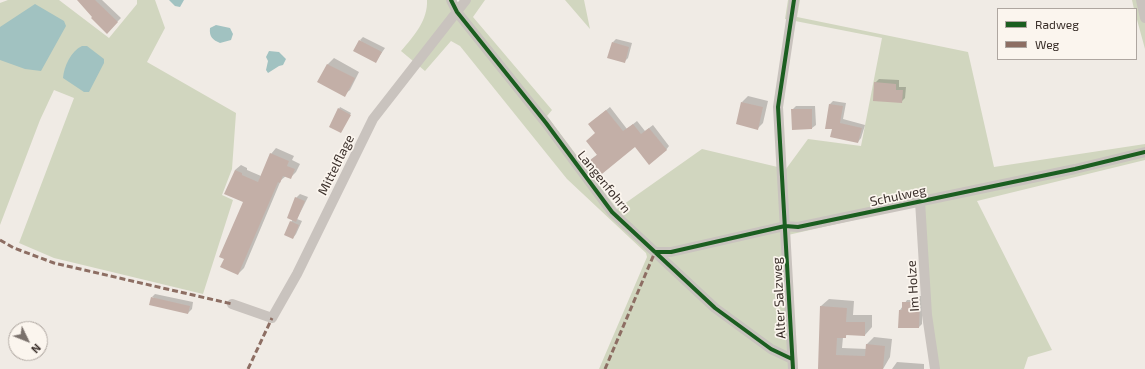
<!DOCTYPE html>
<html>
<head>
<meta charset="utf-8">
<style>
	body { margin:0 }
	#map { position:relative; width:1145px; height:369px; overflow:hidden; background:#f0ebe5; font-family:"Exo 2",sans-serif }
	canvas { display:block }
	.legend { position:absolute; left:997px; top:8px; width:140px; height:52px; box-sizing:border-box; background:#fbf5ee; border:1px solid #aea6a0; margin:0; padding:5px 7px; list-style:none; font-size:12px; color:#3b302b }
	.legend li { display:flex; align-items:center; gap:8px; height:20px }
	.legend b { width:20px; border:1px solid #aea6a0 }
	.north { position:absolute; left:8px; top:321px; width:40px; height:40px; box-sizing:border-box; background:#fbf5ee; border:1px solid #aea6a0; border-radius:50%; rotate:133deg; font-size:11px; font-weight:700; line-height:16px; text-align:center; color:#3b302b }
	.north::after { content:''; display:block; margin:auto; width:14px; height:18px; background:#7a716c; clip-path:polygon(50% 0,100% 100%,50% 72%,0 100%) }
</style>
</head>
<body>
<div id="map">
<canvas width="1145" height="369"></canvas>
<ul class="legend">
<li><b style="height:5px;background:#1b5e20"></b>Radweg</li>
<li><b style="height:5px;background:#8d6e63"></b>Weg</li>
</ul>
<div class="north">N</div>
</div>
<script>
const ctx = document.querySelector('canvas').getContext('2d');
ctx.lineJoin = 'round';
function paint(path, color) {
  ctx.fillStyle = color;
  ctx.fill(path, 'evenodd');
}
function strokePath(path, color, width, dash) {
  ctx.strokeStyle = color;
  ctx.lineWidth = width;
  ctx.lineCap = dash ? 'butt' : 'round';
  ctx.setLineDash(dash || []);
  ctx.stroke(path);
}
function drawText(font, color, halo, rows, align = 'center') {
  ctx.font = font + ' "Exo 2",sans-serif';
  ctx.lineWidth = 3.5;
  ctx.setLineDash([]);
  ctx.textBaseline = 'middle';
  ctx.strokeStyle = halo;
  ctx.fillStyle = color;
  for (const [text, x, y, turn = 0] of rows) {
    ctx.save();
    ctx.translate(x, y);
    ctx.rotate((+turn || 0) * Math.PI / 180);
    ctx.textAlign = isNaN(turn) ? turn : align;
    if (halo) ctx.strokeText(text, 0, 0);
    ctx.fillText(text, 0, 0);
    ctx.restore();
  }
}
const green = new Path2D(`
	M8,0H59L109,38L137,4V0H155L165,28L147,62L236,113L232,169L222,195L233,200L203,294L54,258L19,243L74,98L54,90L40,120L0,225V3Z
	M427,0H456L462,10L470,0H485L473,17L552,110L547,116L617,209L702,149L786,169L808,139L861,146L882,38L785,19L788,0H800L797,17L968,52L994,167L1145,144V160L977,201L1052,350L1028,357L1024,369H931L916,206L788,235L798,369H599L647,257L646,253L567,179L460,46L451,41L425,71L401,51C414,36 428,20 427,0Z
	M565,0H584L590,29Z
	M1132,0H1145V49L1136,16V9H1134Z`);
const water = new Path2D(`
	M169,0H184L180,7L175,6Z
	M35,4L64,21L66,26L41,71L25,69L0,60V27Z
	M216,25L230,28L233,34L231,40L220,43C213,40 209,37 210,28Z
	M82,46H87L104,59V63L89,92H84L63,78C64,66 71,51 82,46Z
	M269,51L279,52L286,59L283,65L279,66L268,73L266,70L268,61L266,57Z`);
const shadow = new Path2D(`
	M78,0H102L121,18L107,32Z
	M363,37L385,48L376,61L360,40Z
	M616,39L632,43L628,58L624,62L613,42Z
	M334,58L359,72L350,90L344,95L319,82L328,64Z
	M879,79L899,80V87H906L905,98L901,102L875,83Z
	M748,96L768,101L763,123L757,129L742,102Z
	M833,101L846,103L843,119L865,125L861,138L858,142L834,128L830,104Z
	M796,106H815L816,125L812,128L793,129L792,110Z
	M340,107L351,113L342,130L339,109Z
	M610,107L627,129L637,121L645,131L653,125L669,146L666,150L635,146L597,177L590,160L598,154L596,133L593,121Z
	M276,148L294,156L292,160L300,164L296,172L290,178L286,176L281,180L244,268L238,274L244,202L235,170L241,165L247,168V170L261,176L271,154Z
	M300,194L308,197L297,219L302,221L296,234L293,238L291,222L293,219L296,198Z
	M155,294L193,302L192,309L188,313L152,297Z
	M915,296H922V324L919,327L900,310L907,300H911Z
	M829,299L854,301L853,315H872V327L865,335L849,334L843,337L842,348L867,349V344L874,337L892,339L890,357L883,369H819L821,306Z
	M897,362L924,364V369H892Z`);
const building = new Path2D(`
	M77,0H95L118,22L107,34L91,18L92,17Z
	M359,40L382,52L376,63L353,51Z
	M612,42L629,47L625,63L607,58Z
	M327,64L355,78L345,97L317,82Z
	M874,82L896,84V90H903L902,103L873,101Z
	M741,102L763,107L758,130L736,124Z
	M829,104L843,106L840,123L862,128L858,143L830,137L832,129H825Z
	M338,108L351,115L341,133L329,127Z
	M791,109H812V129L792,130Z
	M606,110L623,131L633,124L641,134L649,128L667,150L649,165L635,147L597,178L585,164L597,155L586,141L595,133L588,124Z
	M270,153L289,161L287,166L295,169L291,179L283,176L280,183L278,182L238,275L220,267L224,259L219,257L243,202L224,194L235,170L242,173V175L258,182Z
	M295,197L305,201L296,222L287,218Z
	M290,221L299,225L293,239L284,235Z
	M151,297L190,306L188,314L149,305Z
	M910,299H920L919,328H898L899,310H902V302H910Z
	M820,306L847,308L846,322H865V336L846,335V338H837L836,355L865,356L866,344L885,346L883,369H818Z`);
const minor = new Path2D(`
	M451,0L457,12L546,123L612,212L715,308L771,349L792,359
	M1141,0L1145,18
	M920,201L927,315L935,369
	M655,252H671L785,226L798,227L1075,169L1145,152
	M232,304L272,318L297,274L373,119L466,0
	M793,369L778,107L794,0`);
const quiet = new Path2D(`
	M0,240L14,248L54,263L232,304
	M248,369L272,318
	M605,369L655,252`);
const cycleway = new Path2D(`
	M451,0L457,12L546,123L612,212L715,308L771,349L792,359
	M655,252H671L785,226L798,227L1075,169L1145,152
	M793,369L778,107L794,0`);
const streetNames = [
	["Mittelflage",336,165,-64],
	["Langenfohrn",604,182,51],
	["Schulweg",898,196,-12],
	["Im Holze",913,286,-94],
	["Alter Salzweg",779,298,-93]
];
paint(green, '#d1d6bf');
paint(water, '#a1c2c1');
paint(shadow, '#0003');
paint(building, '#c3afa7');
strokePath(minor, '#c9c3be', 10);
strokePath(quiet, '#8d6e63', 3, [6, 3]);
strokePath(cycleway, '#1b5e20', 4);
drawText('13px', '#3b302b', '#fbf5ee', streetNames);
</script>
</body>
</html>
